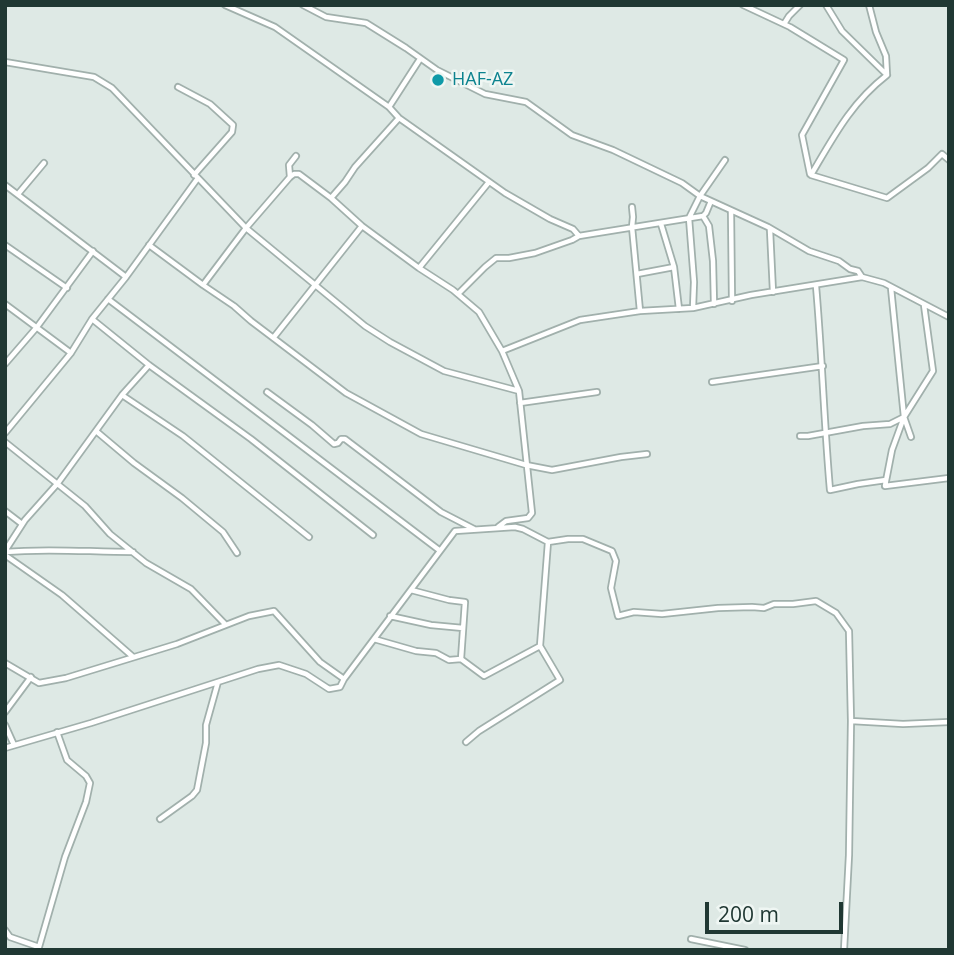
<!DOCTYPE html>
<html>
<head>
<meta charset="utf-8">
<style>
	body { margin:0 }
	#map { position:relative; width:954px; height:955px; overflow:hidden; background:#dee9e5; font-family:"Open Sans",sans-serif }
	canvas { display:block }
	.frame { position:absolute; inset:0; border:7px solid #203833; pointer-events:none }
	.scale { position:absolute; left:705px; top:902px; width:138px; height:32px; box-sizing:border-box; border:4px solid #203833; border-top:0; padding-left:9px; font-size:21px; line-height:24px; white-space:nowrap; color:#203833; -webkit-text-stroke:5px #eff6f3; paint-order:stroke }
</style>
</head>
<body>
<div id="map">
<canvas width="954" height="955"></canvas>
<div class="frame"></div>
<div class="scale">200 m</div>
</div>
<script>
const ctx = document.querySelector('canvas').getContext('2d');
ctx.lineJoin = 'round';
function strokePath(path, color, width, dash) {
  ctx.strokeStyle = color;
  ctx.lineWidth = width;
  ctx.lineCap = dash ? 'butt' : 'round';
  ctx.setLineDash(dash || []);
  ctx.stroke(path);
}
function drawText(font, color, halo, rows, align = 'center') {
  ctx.font = font + ' "Open Sans",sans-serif';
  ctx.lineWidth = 5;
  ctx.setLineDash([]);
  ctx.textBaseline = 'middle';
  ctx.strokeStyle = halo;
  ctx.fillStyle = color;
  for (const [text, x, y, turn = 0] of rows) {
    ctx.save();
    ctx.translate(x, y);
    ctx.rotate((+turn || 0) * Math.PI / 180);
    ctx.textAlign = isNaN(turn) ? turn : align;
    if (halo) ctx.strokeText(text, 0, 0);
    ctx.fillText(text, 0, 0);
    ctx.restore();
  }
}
const minor = new Path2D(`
	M225,5L275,27L389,107L399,118L505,193L550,219L573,229L579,236
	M303,5L326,17L366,23L406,48L437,70L485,94L526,102L572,135L613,150L682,183L700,196L768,227L809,251L839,261L850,269L858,271L862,277L884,283L949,317
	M743,5L790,27L844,60L802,135L810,174
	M826,5L842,31L887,75
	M869,5L876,32L886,56L887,75C851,103 834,136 811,175L887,198L928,168L942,154L949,160
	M784,24L789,16L800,5
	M5,62L94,77L112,88L246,228L365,326L390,342L444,371L519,391L532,513L528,518L506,521L498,527
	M178,87L210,104L233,125L232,132L194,175
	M389,107L420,59
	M290,177L289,165L296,156
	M5,185L126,277
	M18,194L44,163
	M331,198L345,182L355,167L399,118
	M711,201L706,213L703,216L709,226L713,261L714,304
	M632,207L633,217L632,227L640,311
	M731,211L732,301
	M661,224L674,267L679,309
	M770,230L773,292
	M5,245L67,288
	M149,245L203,285
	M419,268L489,182
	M637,274L674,267
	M816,286C822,354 824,422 830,490L858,484L886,480
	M891,288L904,417L911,437
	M458,294L485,267L496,258H509L535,253L572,240L579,236C620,229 661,223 703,216
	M108,299L439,550
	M5,304L71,353
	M924,305L933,371L904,417L892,450L885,486L949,478
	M693,308L694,282L689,218L700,196L725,160
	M92,319L149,365L251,439L373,535
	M274,337L362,226
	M502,351L580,320L640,311L693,308L751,295L862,277
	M5,364L37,327L93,251
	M712,382L823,366
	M519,391L502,351L479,312L453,290L419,268L362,226L331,198L299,174H294L290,177L246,228L203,285L234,306L251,321L346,393L421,434L526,465L552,470L621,457L647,454
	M267,392L312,425L334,444L338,443L341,439H345L441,512L474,529
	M122,395L183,436L309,537
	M520,403L597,392
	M96,431L134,463L182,498L223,532L237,553
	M5,433L71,353L92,319L126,277L198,178
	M800,436H808L863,426L890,424L904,417
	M5,442L85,506L110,534L146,563L191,589L225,624
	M5,511L22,524
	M5,551L25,520L58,483L122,395L149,365
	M5,552C47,548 90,552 133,552
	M5,555L62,595L132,656
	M390,616L431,625L463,628
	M374,639L416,651L436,653L449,660L461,659L465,602L449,600L411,590
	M461,659L484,676L540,646
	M5,663L39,683L66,678L177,644L249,616L274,611L320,662L344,679
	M5,712L31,677
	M851,721L903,724L949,722
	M5,725L14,745
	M466,742L479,731L560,680L540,646L548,542
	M5,748L91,723L258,669L279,665L306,674L329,689L340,687L344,679L455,531L515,527L523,529L548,542L568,539H583L612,551L616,561L611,588L618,616L634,612L662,614L718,608L752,607L764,608L774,604H793L816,601L836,613L849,631L851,721L849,855L844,950
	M160,819L192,796L197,790L206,743V725L218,682
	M5,930L10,937L39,947L65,857L86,802L90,783L86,776L67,760L57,732
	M691,939L745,950`);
const markers = [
	[438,80,7,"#0f9aa8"]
];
const cultureNames = [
	["HAF-AZ",452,80]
];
strokePath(minor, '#a1b0ac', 8);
strokePath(minor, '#fff', 4.5);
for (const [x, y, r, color] of markers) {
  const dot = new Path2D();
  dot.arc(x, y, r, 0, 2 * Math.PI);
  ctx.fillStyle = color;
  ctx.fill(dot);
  strokePath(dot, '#eff6f3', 2.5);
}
drawText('18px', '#0d838f', '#eff6f3', cultureNames, 'left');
</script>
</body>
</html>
